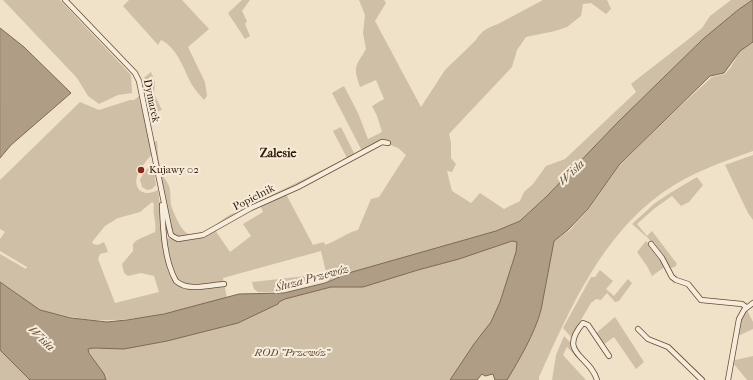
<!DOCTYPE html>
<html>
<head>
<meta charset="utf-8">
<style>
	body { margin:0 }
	canvas { display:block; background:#f0e1c9 }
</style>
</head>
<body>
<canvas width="753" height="380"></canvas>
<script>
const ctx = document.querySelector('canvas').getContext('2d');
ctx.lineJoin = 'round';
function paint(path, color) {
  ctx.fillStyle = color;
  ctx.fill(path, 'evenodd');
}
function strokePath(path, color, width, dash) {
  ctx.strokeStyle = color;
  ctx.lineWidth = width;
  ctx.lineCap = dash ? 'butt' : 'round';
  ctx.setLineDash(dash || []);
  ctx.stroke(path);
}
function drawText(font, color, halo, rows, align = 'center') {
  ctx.font = font + ' "IM FELL French Canon",serif';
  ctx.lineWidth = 4;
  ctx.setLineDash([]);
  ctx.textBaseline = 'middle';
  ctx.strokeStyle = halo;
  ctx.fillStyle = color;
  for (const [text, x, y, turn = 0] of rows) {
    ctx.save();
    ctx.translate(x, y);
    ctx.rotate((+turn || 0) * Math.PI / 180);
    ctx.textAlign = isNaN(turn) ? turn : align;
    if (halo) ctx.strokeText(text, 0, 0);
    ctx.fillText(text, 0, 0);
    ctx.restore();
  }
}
const green = new Path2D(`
	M3,0H60L131,75L132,93L118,95L99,104L88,96L77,78Z
	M129,0H182L209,29L188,47L205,82L207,96L204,100C200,95 195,90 192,85C184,70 177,47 161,40L158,45L123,6Z
	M242,0H250L242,11L247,21L245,24L250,36L245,39L228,13Z
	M359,0H384L386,3L375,21L421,107L445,70L476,40C481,31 489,27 498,24L543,0H607L611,9L606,14L591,3L583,4L581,16L567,27L555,31L526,37L517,50L512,67L449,134L451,142V158L456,164L452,172L447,171L452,191L471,203L480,193L504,209L520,201L524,192L533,184L546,166L565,159L636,92L631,84L690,38L702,28L710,16L731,0H753L738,10L703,39L637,104L547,196L520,221L496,231L352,272L328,281L321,251L223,278L227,298C170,312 116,330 58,314C52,313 46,312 40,310C28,304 13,289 0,282V254L26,269L27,267L0,251V239L5,232L0,229V180L80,102L99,110L130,100H134L139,96L152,154C147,160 140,168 137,176C133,191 145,197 158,190L168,271L171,275L174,273L165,238L187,240L176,237L172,235L152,143L157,141C158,151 158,163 162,172C163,177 167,181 169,186C171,192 170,199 171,205C173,212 182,234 191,235C209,237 221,216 237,212L347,158L333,131L341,127L355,155L292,189L254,205L215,230L230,252L251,236L243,224L263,212L260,205L286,194L313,245L324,242L325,245C337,241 346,233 358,230L371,199L379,197L406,155L398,148L388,144L389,141L382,139L362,151L332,93L344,86L358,113L368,139L382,132L377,116L372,106L384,99L376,80L360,87C353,65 355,68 366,49L363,33L365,15ZM152,202L154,204C152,214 157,223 155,232L137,240L133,244V251L122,264L124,273L128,276L141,273L154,276L159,292L115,303L98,259L100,254L108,252L104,242L98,245L93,244L92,242L105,226L118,218L140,212Z
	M753,43V151C722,162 690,173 662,193C600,238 570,309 539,377V380H507C520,358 534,335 541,310L554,241L569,231L589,209L618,167L675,111L712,77L725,74L731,67L740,51Z
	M151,72L155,82L154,94L162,110L147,115L141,80Z
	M753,155V220L748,213L725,165Z
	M151,164L153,165L156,185L152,189L147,190L142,187L140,180L143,174Z
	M697,177L703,185L689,202L681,206L672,196L655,208L637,224L647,236L652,231L677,264L675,267L670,268L648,238L632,224L655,203L670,193Z
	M512,241L517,242L516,252L500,302L491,322L474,344L450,380H106L104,374L88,350L94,348L124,349L167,341L238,323L278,304L279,302L285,299L331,287H363L418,270L459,259Z
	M646,241L654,249L666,266L652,276L647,266L637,252Z
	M600,270L613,281L606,289L614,296L628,279L632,283L619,301L615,302L607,293L601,300L596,299L591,303L571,337L563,328L591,277H595Z
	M315,275L314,278L294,285L287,290L269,292H258L254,289L252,282Z
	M747,310L753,322V329L738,336L741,321Z
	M615,317L644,362L636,369L614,337L603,345L595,334Z
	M564,336L571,343L573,350L592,373L567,347L563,355L586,380H552L556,355Z
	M0,350L30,380H0Z
	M753,356V380H747L734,364L735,360Z`);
const water = new Path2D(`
	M753,0V42L740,51L724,73L710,76L619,165L588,209L568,230L554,241L541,310C534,335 520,358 507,380H495L493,374L485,376L482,374L477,380H450L474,344L491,322L500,302L516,252L517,242L512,241L459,259L418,270L363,287H331L285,299L279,302L278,304L238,323L167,341L124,349L94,348L88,349L89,353L104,374L106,380H30L0,350V282L40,310L71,318L107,322L127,320L164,314L239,294L284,293L325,283L352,272L496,231L520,221L547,196L618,122L703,39L738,10Z
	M0,28L24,47L71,93L11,145L0,158Z`);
const minor = new Path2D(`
	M65,0L135,73L139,81L169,227L171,235L174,237L178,239L203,235L251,208L298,187L382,142L388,143
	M162,205C163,229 164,260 176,281C188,292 210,285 224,284
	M651,244L662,258L672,277L676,280L688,284L701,300L742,304L746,307
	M638,329L648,339L668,347L702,380
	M597,380C590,355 557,354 583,323L588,325L609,356
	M728,380L739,319L744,310L753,303`);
const markers = [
	[141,170,4,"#8f2418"]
];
const streetNames = [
	["Dymarek",151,101,78],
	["Popielnik",254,198,-27]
];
const poiNames = [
	["Kujawy 02",149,170]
];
const parkNames = [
	["ROD \"Przewóz\"",292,353]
];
const neighbourhoodNames = [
	["Zalesie",278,154]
];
const waterNames = [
	["Wisła",572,173,-44],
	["Śluza Przewóz",312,279,-15],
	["Wisła",41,339,44]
];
paint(green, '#d0bfa7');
paint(water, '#b09d85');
strokePath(water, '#7f6850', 1);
strokePath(minor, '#644a33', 6);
strokePath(minor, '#f5ecdc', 4.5);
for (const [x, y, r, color] of markers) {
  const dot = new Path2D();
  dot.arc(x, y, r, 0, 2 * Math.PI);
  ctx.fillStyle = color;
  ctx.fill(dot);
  strokePath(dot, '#f5ecdc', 1.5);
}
drawText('11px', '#351801', '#f5ecdc', streetNames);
drawText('11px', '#351801', '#f5ecdc', poiNames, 'left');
drawText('italic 11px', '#644a33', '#f5ecdc', parkNames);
drawText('bold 12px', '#351801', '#f5ecdc', neighbourhoodNames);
drawText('italic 12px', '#664d36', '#f5ecdc', waterNames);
</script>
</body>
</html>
